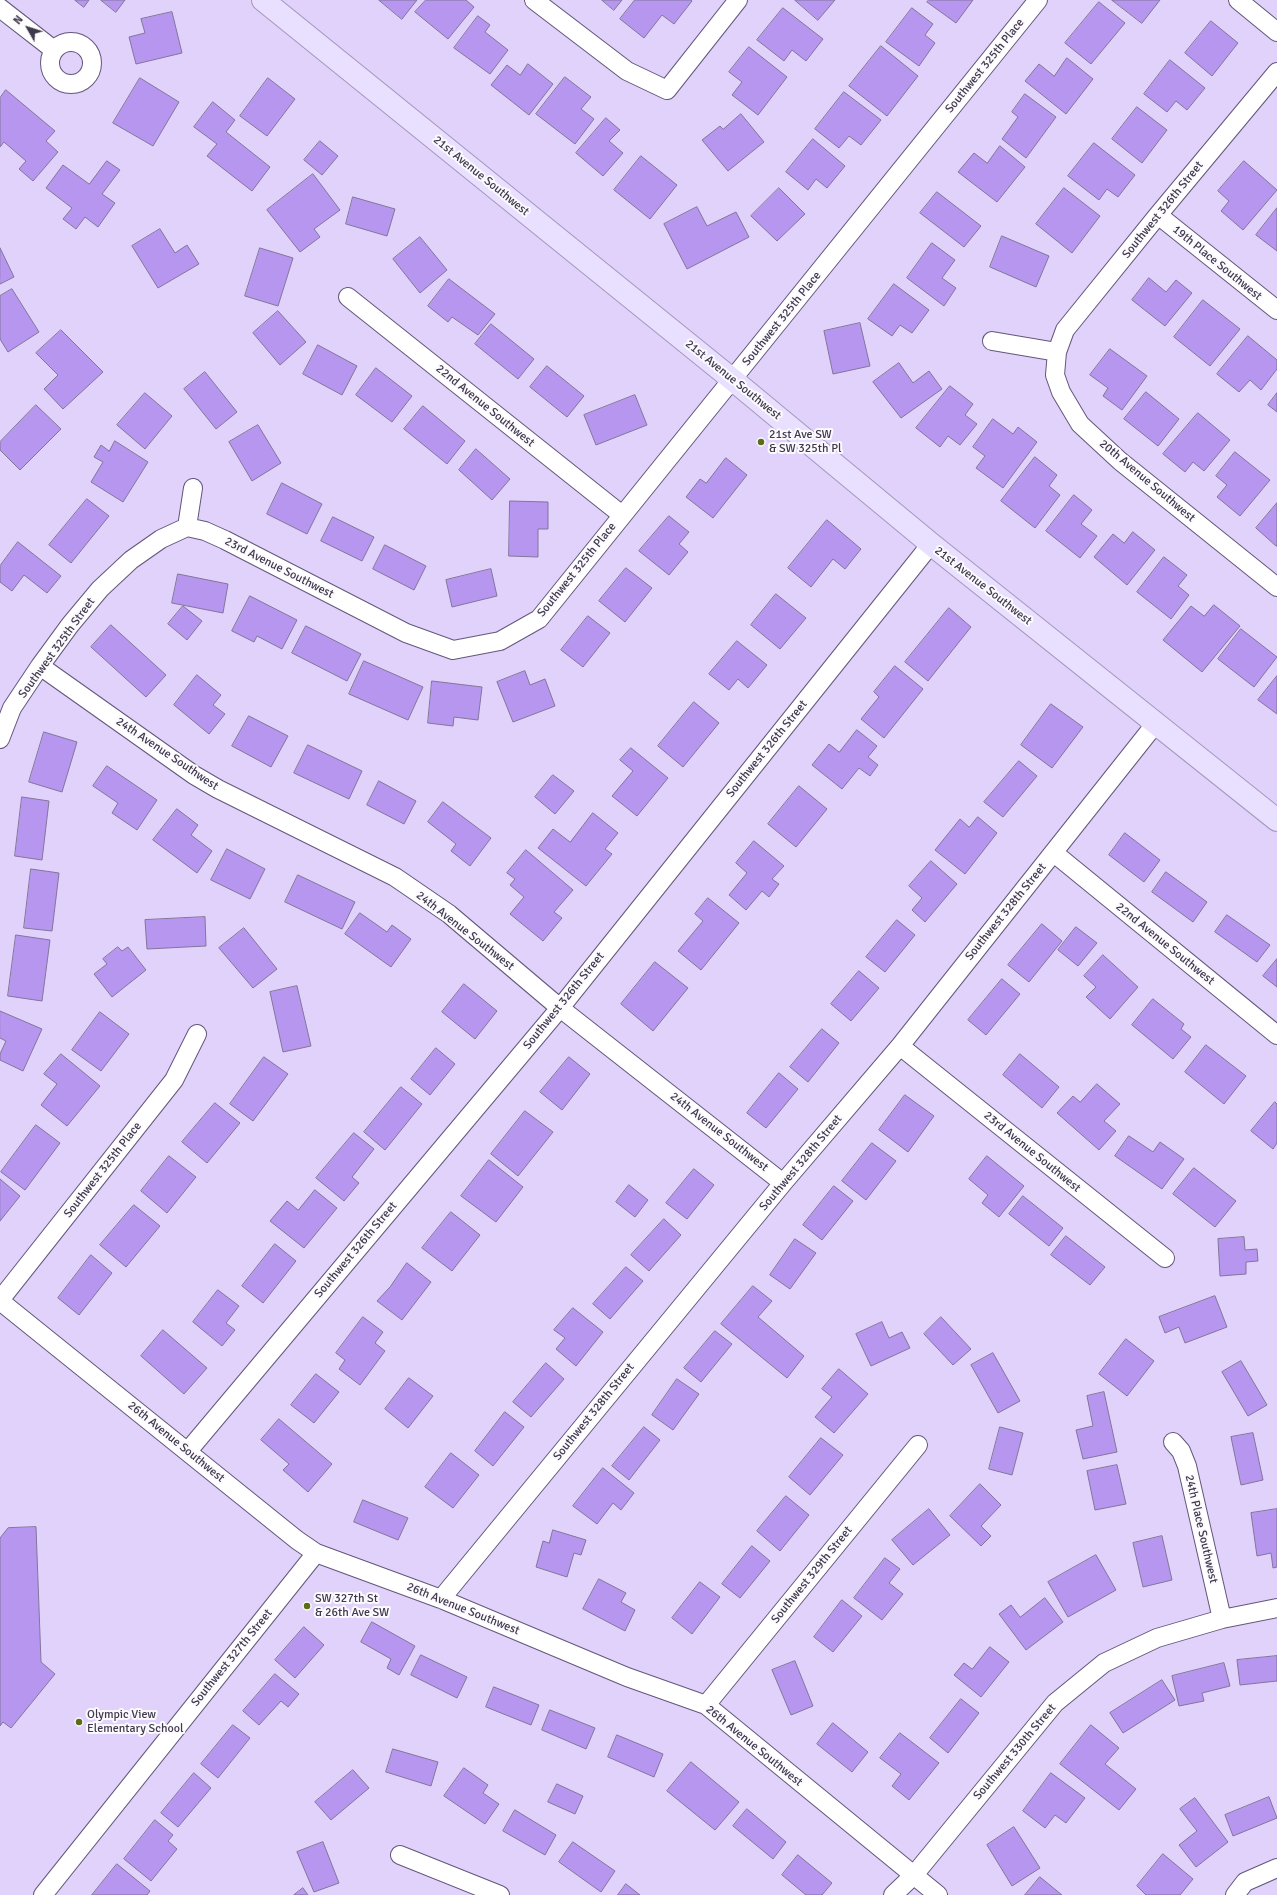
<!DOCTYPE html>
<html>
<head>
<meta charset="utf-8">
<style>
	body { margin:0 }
	#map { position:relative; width:1277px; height:1895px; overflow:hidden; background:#e0d2fb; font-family:Signika,sans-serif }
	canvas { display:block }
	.north { position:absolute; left:8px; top:8px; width:40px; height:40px; -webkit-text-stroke:3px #fcfaff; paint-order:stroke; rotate:309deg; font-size:11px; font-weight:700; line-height:16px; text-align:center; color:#3f394a }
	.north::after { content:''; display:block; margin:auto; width:14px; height:18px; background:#3f394a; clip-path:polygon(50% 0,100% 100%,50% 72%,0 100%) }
</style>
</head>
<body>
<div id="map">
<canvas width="1277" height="1895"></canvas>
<div class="north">N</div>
</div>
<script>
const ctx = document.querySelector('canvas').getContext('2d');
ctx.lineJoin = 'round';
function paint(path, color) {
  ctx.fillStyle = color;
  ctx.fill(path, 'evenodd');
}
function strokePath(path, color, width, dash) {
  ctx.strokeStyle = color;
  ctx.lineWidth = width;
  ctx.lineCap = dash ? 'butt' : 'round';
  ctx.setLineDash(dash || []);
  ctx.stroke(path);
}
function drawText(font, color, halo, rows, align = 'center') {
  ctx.font = font + ' Signika,sans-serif';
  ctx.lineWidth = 4;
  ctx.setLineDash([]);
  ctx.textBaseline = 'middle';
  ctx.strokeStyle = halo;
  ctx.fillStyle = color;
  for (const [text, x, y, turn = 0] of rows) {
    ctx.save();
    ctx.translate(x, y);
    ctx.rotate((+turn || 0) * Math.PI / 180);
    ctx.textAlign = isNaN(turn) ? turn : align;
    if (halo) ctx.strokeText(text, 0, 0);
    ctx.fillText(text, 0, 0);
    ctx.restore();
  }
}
const building = new Path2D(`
	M75,0H89L84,7Z
	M101,0H125L116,12Z
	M379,0H417L402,19Z
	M426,0H466L474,7L448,39L415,12Z
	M602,0H622L614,10Z
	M635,0H691L692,1L674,24L662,15L644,38L620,19Z
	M795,0H835L818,20Z
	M929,0H973L956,23L927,2Z
	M1112,0H1160L1142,23Z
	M1099,2L1125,23L1091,64L1065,43Z
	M783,8L823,39L806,61L792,50L784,61L757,40Z
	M912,8L933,24L925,35L935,43L919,66L886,42Z
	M172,12L182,53L136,64L129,37L145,33L141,19Z
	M478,16L490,25L485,32L508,50L490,74L454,48Z
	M1211,21L1238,43L1212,76L1185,53Z
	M881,46L918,76L887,116L849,86Z
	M749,47L787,77L758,115L732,95L742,82L729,72Z
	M1067,58L1093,79L1066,114L1025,81L1039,64L1054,76Z
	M1170,60L1205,88L1187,110L1176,101L1167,112L1144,94Z
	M528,64L553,84L529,115L491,85L507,65L520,75Z
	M565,77L591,97L581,109L594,119L575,144L536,114Z
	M140,78L179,102L153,146L113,123Z
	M268,78L295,99L267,136L240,116Z
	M6,90L55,131L46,141L58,152L33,181L19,169L26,161L4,142L0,147V98Z
	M844,92L881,120L861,145L849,136L839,148L815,129Z
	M1025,94L1056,117L1026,158L1002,139L1018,117L1012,112Z
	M213,102L235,120L226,132L270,167L252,191L207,156L217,144L194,127Z
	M1137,107L1167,130L1142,163L1112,139Z
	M741,114L764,142L728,171L702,140L720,126L723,129Z
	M606,118L620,130L609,141L623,153L603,176L576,153Z
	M813,139L845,166L827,188L816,179L808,190L786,172Z
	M320,141L338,156L322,175L304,160Z
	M1094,143L1135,175L1118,197L1107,189L1099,200L1068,176Z
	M1000,146L1025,167L997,202L958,172L974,153L987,163Z
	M641,156L677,185L650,219L614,190Z
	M107,161L120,170L102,194L115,203L98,227L85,217L76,229L63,219L72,208L46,188L63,165L89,184Z
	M1244,161L1277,190L1243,230L1221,211L1229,201L1218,191Z
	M313,174L340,210L314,229L320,237L300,252L267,210Z
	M779,188L805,214L777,241L751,216Z
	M1064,188L1100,216L1072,253L1036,224Z
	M937,192L981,226L964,247L920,213Z
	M353,197L395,209L387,236L346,224Z
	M697,207L707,226L736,212L749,237L687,269L664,224Z
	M1277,208V251L1256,235Z
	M160,229L175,253L187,245L199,264L158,288L132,246Z
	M1002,236L1049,256L1036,287L990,267Z
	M420,237L447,270L420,293L393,259Z
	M932,243L955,260L942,278L956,288L944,306L907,278Z
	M0,248L14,277L0,284Z
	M260,248L293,258L278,306L245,296Z
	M1149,278L1166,292L1176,280L1192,293L1165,326L1132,300Z
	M449,279L495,314L478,335L452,317L448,322L428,306Z
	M894,284L929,310L912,333L900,325L892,336L868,319Z
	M12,289L39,332L8,352L0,339V296Z
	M1203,300L1240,329L1210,366L1174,337Z
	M278,311L306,342L280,365L253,333Z
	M860,323L870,366L833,374L824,331Z
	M491,324L534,359L518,379L475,344Z
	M61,330L103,372L63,409L44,389L58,375L36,353Z
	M1248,336L1277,360V369L1261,390L1250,380L1239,392L1217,374Z
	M318,345L357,366L342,395L303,374Z
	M1110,349L1147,376L1122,410L1103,396L1108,388L1090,375Z
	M899,363L913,383L929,371L942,389L901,418L873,382Z
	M547,366L584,396L567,417L530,387Z
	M376,368L412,396L392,422L356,395Z
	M205,372L237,412L216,429L184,389Z
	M950,386L973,404L965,415L977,424L960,445L948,436L940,447L916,428Z
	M1146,392L1179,419L1158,446L1124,419Z
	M145,393L172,416L145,449L117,425Z
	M1277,393V412L1268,405Z
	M635,395L647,425L596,445L584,415Z
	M36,405L61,429L20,470L0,450V442Z
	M423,406L465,441L447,464L404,429Z
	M1198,413L1230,440L1204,471L1193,462L1185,472L1163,454Z
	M993,419L1013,434L1018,427L1037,442L1003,488L976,468L985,456L973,447Z
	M258,425L281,463L252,481L229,442Z
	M115,441L148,462L123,502L91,482L103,462L94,457L101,445L109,451Z
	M476,449L510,479L492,500L459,470Z
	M1235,452L1270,480L1240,516L1217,497L1227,485L1216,476Z
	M1035,457L1057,475L1049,486L1060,495L1035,528L1001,501Z
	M726,458L747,475L713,518L686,497L700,479L706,483Z
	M282,483L322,504L307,534L267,514Z
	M1074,495L1092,510L1081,524L1097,536L1080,558L1046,531Z
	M87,499L109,516L71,563L49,545Z
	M510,501L548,502V529H538V557L509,556Z
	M1277,503V546H1276L1256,528Z
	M669,516L689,532L679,544L688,552L669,575L639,551Z
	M333,517L374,537L362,561L321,541Z
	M827,520L861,549L845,569L833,559L811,587L788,568Z
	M1133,532L1155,550L1127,585L1094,557L1113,534L1124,543Z
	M18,542L61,576L47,593L24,575L12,591L0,582V566Z
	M385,545L426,566L414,590L373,569Z
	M1164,557L1187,575L1178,586L1189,595L1171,619L1137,592Z
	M626,568L652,588L625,622L599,601Z
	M491,569L497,596L452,607L446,580Z
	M178,574L228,584L223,613L172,603Z
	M776,594L806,618L780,649L751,625Z
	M250,596L297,620L282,649L257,636L254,642L232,631Z
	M1214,605L1240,626L1202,672L1163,640L1191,606L1204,616Z
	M183,606L202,621L187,640L168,624Z
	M949,608L971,627L928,681L905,662Z
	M588,616L610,633L583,667L561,650Z
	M111,625L166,675L146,697L91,647Z
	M306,626L361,654L347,681L292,653Z
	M1241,629L1277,657L1254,687L1218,659Z
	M737,641L767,665L748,688L738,679L729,690L709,674Z
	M364,661L423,687L408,720L349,694Z
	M895,666L923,689L884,738L861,719L879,697L874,692Z
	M525,671L530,685L545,679L555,706L513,722L497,682Z
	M197,675L221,695L213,705L225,714L209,734L174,705Z
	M1277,676V714L1258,700Z
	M432,681L482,687L478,720L454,717L453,726L428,723Z
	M694,702L719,723L683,767L658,746Z
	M1051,704L1083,727L1052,768L1021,745Z
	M249,716L288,736L271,767L232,746Z
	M857,730L877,746L868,757L878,765L870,776L859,768L842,789L812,765L829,744L839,752Z
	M44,732L77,742L62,792L29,782Z
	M308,745L362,771L349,799L294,773Z
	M631,748L668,778L637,816L612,796L633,771L620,760Z
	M1019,761L1037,776L1003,817L984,802Z
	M107,766L157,800L137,830L112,813L118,803L93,786Z
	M553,775L574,791L555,814L535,797Z
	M379,781L416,801L404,824L367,805Z
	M799,786L827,809L796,847L768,824Z
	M22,797L49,801L42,860L15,856Z
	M443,802L491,838L470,866L451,851L456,844L428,822Z
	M177,809L198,825L191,835L212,851L197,873L153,840Z
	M593,813L618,833L605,849L612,854L586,886L538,848L553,829L570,842Z
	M978,817L997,833L965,874L935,850L960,819L969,827Z
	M1125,833L1160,860L1144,882L1109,855Z
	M754,841L784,866L772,879L779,884L769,897L762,891L746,910L729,895L747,873L736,863Z
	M227,849L265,869L250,899L211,880Z
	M526,850L573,890L554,912L562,918L543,941L510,914L524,897L510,885L515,879L507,873Z
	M931,861L957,884L925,922L912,910L922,898L909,886Z
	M31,869L59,873L52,931L24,928Z
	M1166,872L1207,902L1193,922L1152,892Z
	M298,875L355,902L342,929L285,902Z
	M708,898L739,923L701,970L678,951L703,921L695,914Z
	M360,913L387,932L392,925L411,939L391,967L345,934Z
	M1227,915L1270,945L1257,962L1215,932Z
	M205,917L206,946L147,949L145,920Z
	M897,920L915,935L885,972L866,957Z
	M1042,924L1062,941L1029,982L1008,965Z
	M1076,927L1097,943L1078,966L1058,950Z
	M244,928L277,969L253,988L219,948Z
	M16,935L50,940L42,1001L8,996Z
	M118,947L122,951L128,947L146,970L112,997L94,974L107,964L103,959Z
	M1103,955L1138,987L1110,1019L1086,997L1096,987L1084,976Z
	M1277,959V987L1263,976Z
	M655,962L688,988L653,1031L621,1004Z
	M859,971L879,988L851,1021L831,1004Z
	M1002,979L1020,994L986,1035L968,1020Z
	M464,984L497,1011L475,1039L442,1012Z
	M297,986L311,1046L283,1052L270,992Z
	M1153,999L1184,1024L1181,1029L1191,1037L1173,1059L1132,1025Z
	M0,1011L42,1029L23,1071L0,1060V1054L6,1041L0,1038Z
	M100,1012L129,1034L101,1071L72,1050Z
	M822,1029L839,1043L808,1082L790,1067Z
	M1206,1045L1246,1076L1224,1104L1185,1072Z
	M436,1048L455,1064L430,1095L411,1079Z
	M61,1054L100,1086L67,1126L41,1105L57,1084L44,1074Z
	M1020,1054L1059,1087L1042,1108L1003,1075Z
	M264,1057L288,1074L253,1121L230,1104Z
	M569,1057L590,1074L562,1110L540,1092Z
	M779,1073L798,1089L766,1128L747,1113Z
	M1097,1084L1120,1104L1104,1121L1116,1131L1099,1150L1057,1113L1073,1096L1080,1102Z
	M401,1087L422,1104L385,1150L364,1132Z
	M905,1095L934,1116L908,1152L879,1130Z
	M1275,1102L1277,1104V1143L1273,1149L1251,1131Z
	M215,1103L240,1123L207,1163L182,1142Z
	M525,1111L553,1132L518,1176L491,1154Z
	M36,1125L60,1143L25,1190L1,1172Z
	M354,1133L374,1149L352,1177L359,1183L344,1201L316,1178Z
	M1129,1136L1153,1152L1160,1142L1184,1159L1162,1189L1115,1156Z
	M872,1143L896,1161L866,1200L842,1181Z
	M169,1156L196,1177L167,1213L141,1191Z
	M987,1156L1024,1186L999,1217L982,1203L988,1195L969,1179Z
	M489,1160L523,1187L496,1222L461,1196Z
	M1194,1168L1236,1201L1215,1227L1173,1194Z
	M694,1169L714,1185L687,1219L666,1203Z
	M0,1179L20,1196L0,1221Z
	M629,1185L648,1200L635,1217L616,1202Z
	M834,1186L853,1201L822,1240L803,1225Z
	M315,1190L337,1208L304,1248L270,1221L287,1201L298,1210Z
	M1023,1196L1063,1228L1049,1246L1009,1214Z
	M134,1205L160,1226L126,1267L100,1245Z
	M451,1212L480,1235L452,1271L422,1248Z
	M664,1219L681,1235L649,1271L631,1255Z
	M1066,1236L1105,1267L1090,1285L1051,1255Z
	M1244,1237L1245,1250L1257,1249L1258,1261L1246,1262V1274L1220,1276L1218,1239Z
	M795,1239L816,1253L790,1289L770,1275Z
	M275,1244L296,1261L263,1303L242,1286Z
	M91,1255L112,1273L79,1315L58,1298Z
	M407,1263L431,1282L402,1320L377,1301L390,1287Z
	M626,1267L643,1281L610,1319L593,1304Z
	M753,1286L772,1301L758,1317L804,1356L787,1378L721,1324Z
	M218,1290L239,1306L226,1323L235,1330L222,1346L193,1322Z
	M1215,1296L1227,1327L1185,1343L1179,1327L1165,1333L1159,1317Z
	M573,1308L603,1332L576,1366L556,1349L565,1338L554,1330Z
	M363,1317L383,1332L375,1343L385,1351L360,1385L339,1369L345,1360L336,1353Z
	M941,1317L971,1349L953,1365L924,1334Z
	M882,1322L889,1338L902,1332L910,1348L871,1366L856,1334Z
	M163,1330L207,1368L184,1394L141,1356Z
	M715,1331L732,1344L701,1382L684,1368Z
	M1126,1339L1154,1361L1127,1396L1099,1374Z
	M993,1353L1020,1401L998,1413L971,1365Z
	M1241,1361L1267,1405L1248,1416L1222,1372Z
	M546,1363L564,1379L531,1417L513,1402Z
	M839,1369L868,1394L834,1433L815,1417L832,1397L822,1389Z
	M316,1374L339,1392L314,1423L291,1405Z
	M409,1378L433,1396L408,1428L385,1409Z
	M677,1379L699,1394L673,1430L652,1415Z
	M1104,1392L1117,1452L1083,1459L1076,1430L1093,1426L1087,1396Z
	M505,1412L524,1427L493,1466L475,1451Z
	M279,1419L332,1464L308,1492L283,1470L289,1464L261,1440Z
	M644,1427L660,1440L629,1480L612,1466Z
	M1000,1427L1023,1433L1012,1475L989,1469Z
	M1253,1433L1263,1480L1241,1485L1231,1437Z
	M821,1438L843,1455L810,1495L789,1477Z
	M451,1453L479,1475L453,1508L425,1487Z
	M1117,1465L1126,1504L1095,1510L1087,1471Z
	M603,1468L634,1493L621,1510L613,1503L597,1524L573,1506Z
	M980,1484L1001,1505L981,1526L991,1536L981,1546L950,1516Z
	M786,1496L809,1515L780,1551L757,1531Z
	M363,1500L408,1518L398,1540L354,1522Z
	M929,1509L950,1535L913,1565L892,1540Z
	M1277,1509V1567L1273,1568L1271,1553L1257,1556L1251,1513Z
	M36,1527L41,1662L55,1674L11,1728L3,1722L0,1726V1538L8,1528Z
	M553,1530L586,1540L581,1555L574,1553L567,1577L536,1567L543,1541L549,1543Z
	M1162,1536L1172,1580L1143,1587L1133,1543Z
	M752,1546L770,1561L740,1598L722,1584Z
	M1096,1555L1116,1590L1068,1617L1048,1582Z
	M885,1558L900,1569L889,1583L903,1594L882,1620L854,1598Z
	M599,1579L626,1593L621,1602L635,1610L625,1631L583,1609Z
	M700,1582L720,1597L692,1634L672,1618Z
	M1045,1598L1063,1622L1026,1650L999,1614L1011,1605L1020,1617Z
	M842,1600L862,1616L833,1652L814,1637Z
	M372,1622L415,1646L399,1675L387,1668L391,1659L361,1642Z
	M304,1627L324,1645L295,1678L275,1660Z
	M990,1647L1009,1662L981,1697L954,1675L964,1663L972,1669Z
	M421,1655L467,1677L457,1698L411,1675Z
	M1277,1656V1681L1240,1685L1237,1660Z
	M795,1661L813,1706L791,1715L772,1670Z
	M1224,1663L1230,1686L1202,1693L1204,1701L1179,1706L1172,1676Z
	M275,1674L299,1694L288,1707L281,1701L259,1725L243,1711Z
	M1162,1680L1175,1700L1123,1733L1110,1713Z
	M494,1687L539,1705L531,1725L486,1707Z
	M961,1699L979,1713L948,1753L930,1738Z
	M550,1710L595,1728L586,1749L542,1730Z
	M833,1723L868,1752L852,1772L817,1744Z
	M233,1725L250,1738L218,1778L201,1764Z
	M1091,1725L1119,1748L1105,1764L1136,1789L1119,1810L1060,1764Z
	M900,1733L939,1763L909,1800L892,1786L901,1774L880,1758Z
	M617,1735L663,1754L654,1777L608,1757Z
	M393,1749L438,1762L431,1786L386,1772Z
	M691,1762L739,1802L715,1830L667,1791Z
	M464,1768L488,1785L483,1793L499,1804L485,1824L444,1796Z
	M353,1770L369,1788L331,1820L315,1802Z
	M194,1773L211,1788L178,1827L161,1813Z
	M1051,1773L1085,1798L1066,1823L1055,1815L1045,1828L1023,1811Z
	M557,1784L583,1796L575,1814L548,1802Z
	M1269,1797L1277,1818L1233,1836L1225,1815Z
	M1195,1798L1228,1842L1196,1867L1179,1845L1197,1831L1180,1809Z
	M747,1809L786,1842L773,1859L733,1826Z
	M515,1810L556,1835L545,1855L503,1831Z
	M155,1820L173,1835L168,1841L177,1849L151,1881L124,1859Z
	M1014,1827L1040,1868L1012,1886L987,1845Z
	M323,1842L339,1883L314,1892L297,1852Z
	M573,1842L615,1871L601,1892L559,1862Z
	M1163,1854L1193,1879L1180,1895H1146L1137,1886Z
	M798,1855L832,1883L822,1895H806L782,1875Z
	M117,1864L150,1891L147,1895H92Z
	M1040,1877L1062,1895H1025Z
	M626,1884L640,1895H618Z
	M303,1888L308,1895H294Z`);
const street = new Path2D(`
	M534,0L627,71L667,90L738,0
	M1238,0L1277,32
	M0,8L54,50
	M50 63a21 21 0 1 1 42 0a21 21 0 1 1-42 0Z
	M1277,72L1158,215L1065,330L1057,352L1055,375L1061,392L1080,424L1120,461L1277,587
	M1158,215L1277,310
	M348,297L622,515
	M992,341L1057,352
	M193,488L187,527L205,531L225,540L406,633L453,650L500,641L539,619L1038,0
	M40,666L194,775L218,789L395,877L449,914L560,1008L783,1183
	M0,739L12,708L40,666L70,625L100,589L131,560L161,539L187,527
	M1054,853L1277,1035
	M900,1046L1165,1258
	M0,1300L174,1080L197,1034
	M0,1301L297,1540L316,1553L441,1599L627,1677L706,1705L938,1895
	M1173,1442L1181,1451L1187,1466L1222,1619
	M188,1451L560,1008L931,544
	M441,1599L783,1183L900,1046L1156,723
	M706,1705L918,1445
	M400,1855L500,1895
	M43,1895L316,1553
	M893,1895L914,1875L1055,1703L1104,1663L1157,1638L1222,1619L1277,1608
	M1235,1895L1245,1882L1277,1868`);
const primary = new Path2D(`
	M263,0L733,380L931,544L1277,820`);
const markers = [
	[761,442,4,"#5c6d18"],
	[307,1606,4,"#5c6d18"],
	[79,1722,4,"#5c6d18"]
];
const streetNames = [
	["Southwest 325th Place",985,66,-51],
	["21st Avenue Southwest",481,176,39],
	["Southwest 326th Street",1163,210,-51],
	["19th Place Southwest",1217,263,39],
	["Southwest 325th Place",782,319,-51],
	["21st Avenue Southwest",733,380,39],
	["22nd Avenue Southwest",485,406,39],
	["20th Avenue Southwest",1147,481,40],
	["23rd Avenue Southwest",279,568,27],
	["Southwest 325th Place",577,570,-51],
	["21st Avenue Southwest",983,586,38],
	["Southwest 325th Street",57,648,-54],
	["Southwest 326th Street",767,749,-51],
	["24th Avenue Southwest",167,754,34],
	["Southwest 328th Street",1006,912,-51],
	["24th Avenue Southwest",465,931,38],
	["22nd Avenue Southwest",1165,944,39],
	["Southwest 326th Street",564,1001,-51],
	["24th Avenue Southwest",719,1132,38],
	["23rd Avenue Southwest",1032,1152,39],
	["Southwest 328th Street",801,1163,-50],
	["Southwest 325th Place",103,1170,-52],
	["Southwest 326th Street",356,1250,-50],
	["Southwest 328th Street",594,1412,-51],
	["26th Avenue Southwest",176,1442,39],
	["24th Place Southwest",1201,1529,77],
	["Southwest 329th Street",812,1575,-51],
	["26th Avenue Southwest",463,1609,22],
	["Southwest 327th Street",232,1658,-51],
	["26th Avenue Southwest",754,1746,39],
	["Southwest 330th Street",1015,1752,-50]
];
const poiNames = [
	["21st Ave SW",769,435],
	["& SW 325th Pl",769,449],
	["SW 327th St",315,1599],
	["& 26th Ave SW",315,1613],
	["Olympic View",87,1715],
	["Elementary School",87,1729]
];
paint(building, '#b796f0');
strokePath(building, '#82759a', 1);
strokePath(street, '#63577a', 20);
strokePath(primary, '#a497bf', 24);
strokePath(street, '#fff', 18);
strokePath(primary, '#e9dffe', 22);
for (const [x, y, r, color] of markers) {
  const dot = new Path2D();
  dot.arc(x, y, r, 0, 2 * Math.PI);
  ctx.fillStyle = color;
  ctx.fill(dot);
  strokePath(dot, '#fcfaff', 1.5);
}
drawText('12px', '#3f394a', '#fcfaff', streetNames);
drawText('12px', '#3f394a', '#fcfaff', poiNames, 'left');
</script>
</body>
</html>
